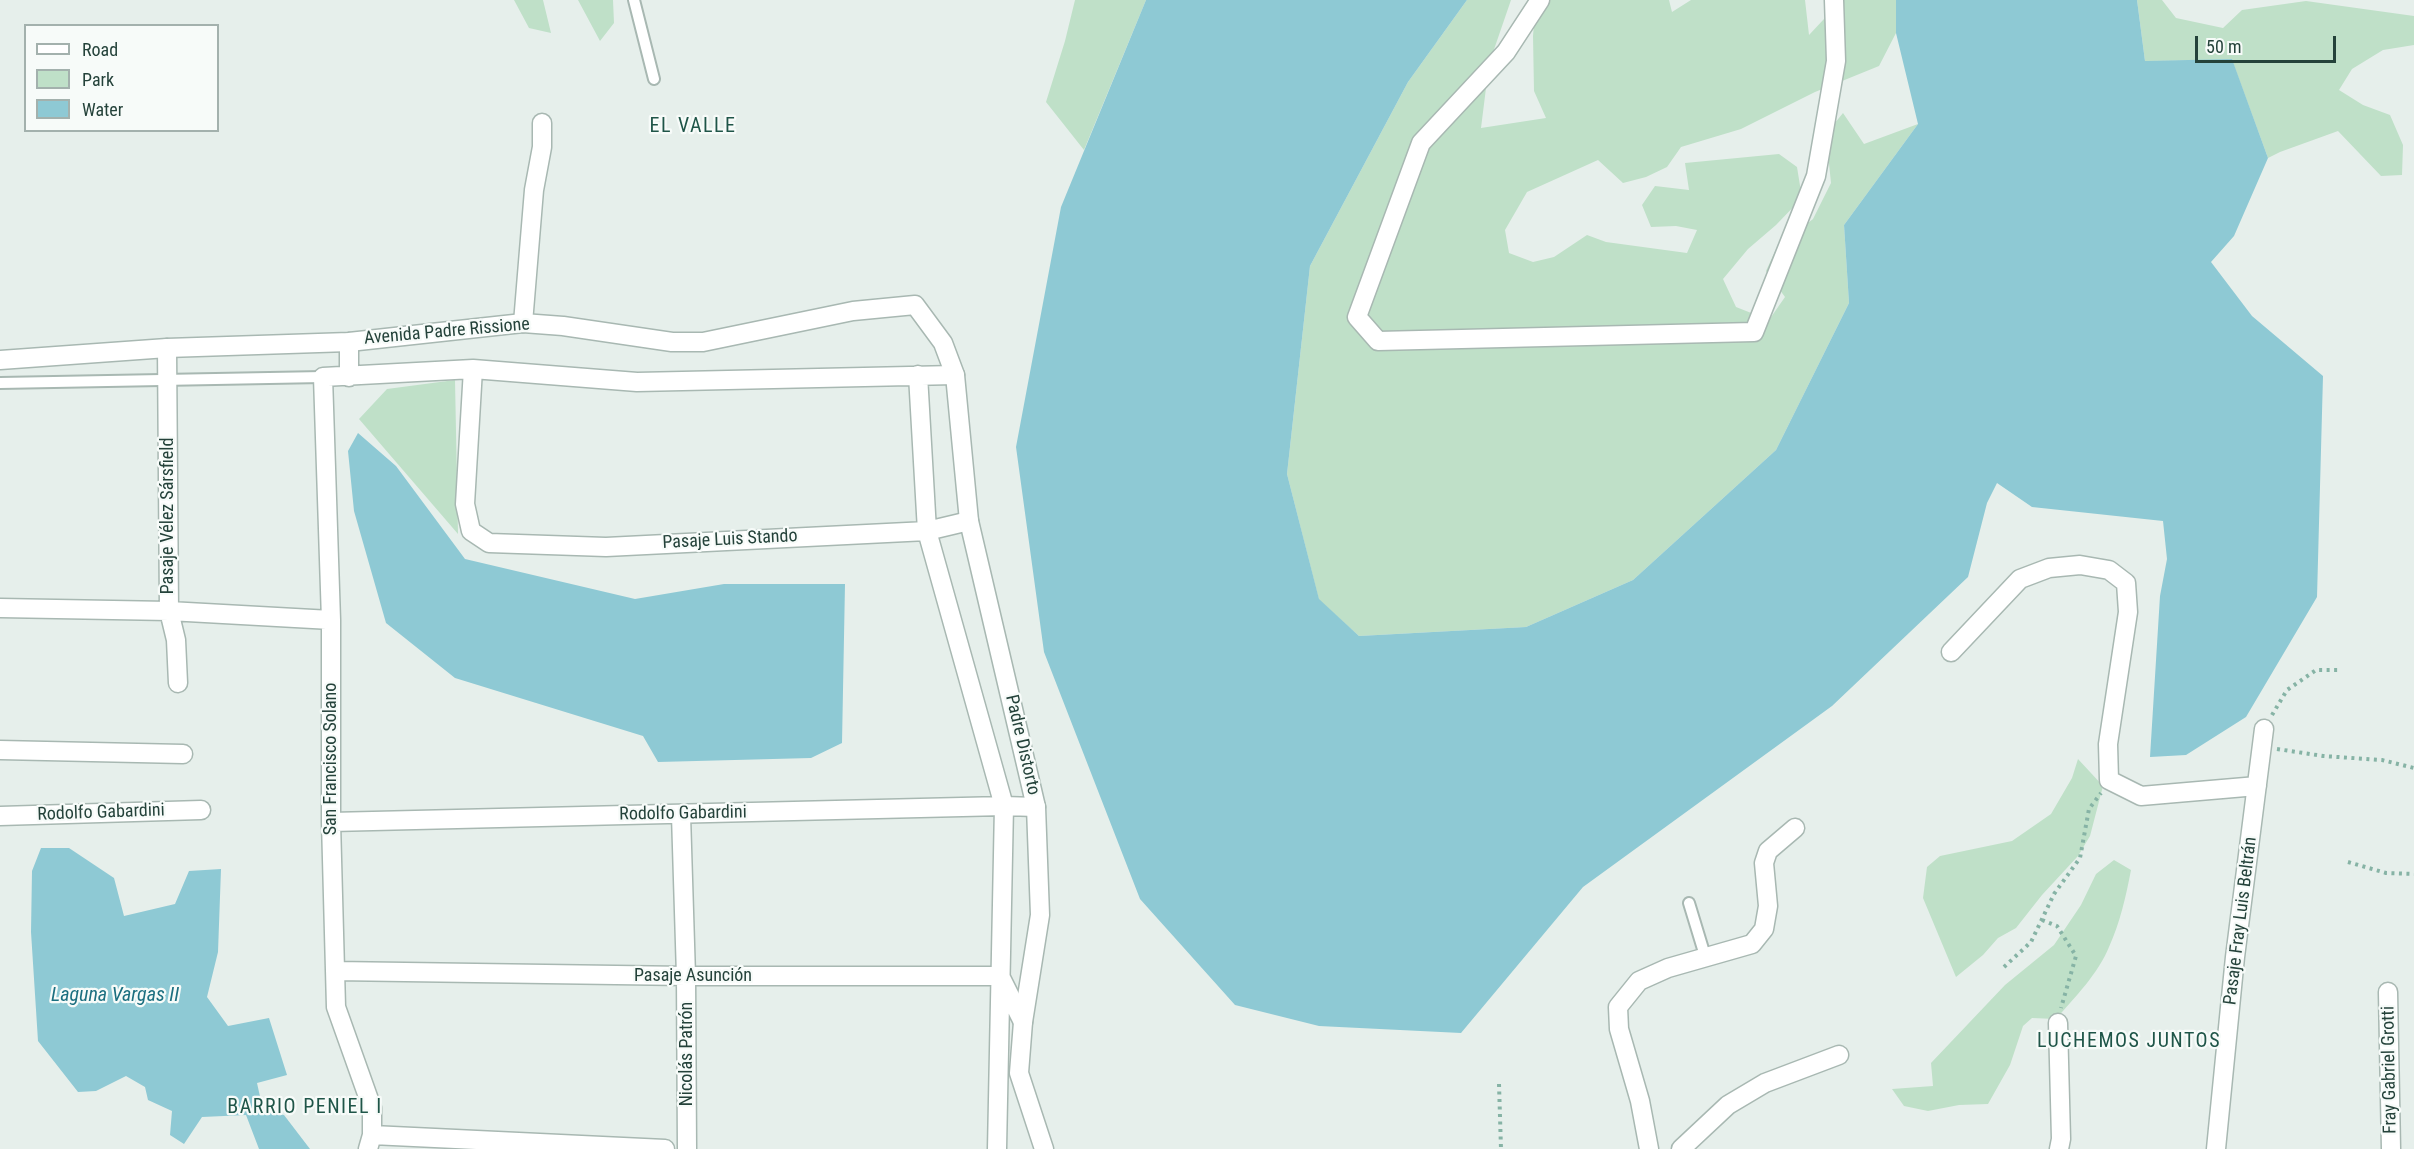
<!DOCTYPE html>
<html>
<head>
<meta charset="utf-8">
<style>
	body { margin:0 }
	#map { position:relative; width:2414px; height:1149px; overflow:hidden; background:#e6efeb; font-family:"Roboto Condensed",sans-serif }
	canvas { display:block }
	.legend { position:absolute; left:24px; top:24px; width:195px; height:108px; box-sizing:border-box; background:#f7fbf9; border:2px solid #a3b1ad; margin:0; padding:8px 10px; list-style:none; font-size:18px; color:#24423a }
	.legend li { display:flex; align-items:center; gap:12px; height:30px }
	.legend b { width:30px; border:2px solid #a3b1ad }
	.scale { position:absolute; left:2195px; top:36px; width:141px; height:27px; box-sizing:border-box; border:3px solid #24423a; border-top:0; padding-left:8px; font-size:18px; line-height:21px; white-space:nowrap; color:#24423a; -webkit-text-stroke:4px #f7fbf9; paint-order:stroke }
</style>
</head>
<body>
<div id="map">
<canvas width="2414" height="1149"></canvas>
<ul class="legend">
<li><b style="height:8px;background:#fff"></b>Road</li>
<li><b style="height:16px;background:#bfe0c8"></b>Park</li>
<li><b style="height:16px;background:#8ec9d4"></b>Water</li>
</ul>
<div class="scale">50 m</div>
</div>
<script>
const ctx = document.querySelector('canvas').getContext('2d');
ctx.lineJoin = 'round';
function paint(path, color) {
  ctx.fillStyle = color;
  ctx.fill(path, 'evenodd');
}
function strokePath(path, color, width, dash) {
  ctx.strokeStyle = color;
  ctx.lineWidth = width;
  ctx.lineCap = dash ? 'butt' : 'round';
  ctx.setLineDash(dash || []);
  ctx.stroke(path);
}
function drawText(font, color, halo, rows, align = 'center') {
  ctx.font = font + ' "Roboto Condensed",sans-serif';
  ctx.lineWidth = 4.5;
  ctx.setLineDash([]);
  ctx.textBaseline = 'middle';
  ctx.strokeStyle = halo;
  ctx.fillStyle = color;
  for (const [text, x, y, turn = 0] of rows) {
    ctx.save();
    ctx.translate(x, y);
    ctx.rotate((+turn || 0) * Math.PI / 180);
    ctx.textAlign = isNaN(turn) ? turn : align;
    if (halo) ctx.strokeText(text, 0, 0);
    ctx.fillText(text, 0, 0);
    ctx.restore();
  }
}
const green = new Path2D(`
	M514,0H543L551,33L529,28Z
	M578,0H613L614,23L600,41Z
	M1075,0H1146L1084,150L1046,102L1065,41Z
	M1467,0H1511L1489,64L1481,128L1546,118L1534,91L1533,36L1536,0H1669L1672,12L1691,0H1805L1809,35L1839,3V0H1896V33L1879,66L1815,92L1741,129L1681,147L1667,167L1646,177L1623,183L1598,160L1527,192L1505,230L1509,253L1533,262L1554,257L1587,235L1606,242L1687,253L1697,230L1676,226L1651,227L1642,205L1655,186L1689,190L1685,163L1779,154L1797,167L1802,198L1776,225L1748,249L1723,279L1736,307L1769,320L1785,297L1766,271L1777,247L1813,219L1831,183L1826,134L1843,113L1864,144L1918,124L1844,225L1849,303L1776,450L1633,580L1526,627L1359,636L1319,600L1287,474L1310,266L1408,82Z
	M2137,0H2162L2176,18L2223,28L2242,10L2306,1L2414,16V45L2383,50L2352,69L2339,90L2363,105L2390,115L2403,145L2402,175L2381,176L2338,131L2280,152L2268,158L2232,60L2145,61Z
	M455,380L458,534L359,419L387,389Z
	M2078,759L2103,786L2090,836L2078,856L2042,895L2016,928L1998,938L1983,955L1956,977L1923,898L1927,867L1940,856L2012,841L2051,814L2072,778Z
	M2114,860L2131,870C2126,896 2120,923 2109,947C2098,974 2075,997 2056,1019L2032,1018L2023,1026L2010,1065L1988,1104L1959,1105L1928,1111L1904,1106L1892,1089L1933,1086L1931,1063L2005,985L2054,945L2081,905L2096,874Z`);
const water = new Path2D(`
	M1146,0H1467L1408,82L1310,266L1287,474L1319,599L1359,636L1526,627L1633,580L1776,450L1849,303L1844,225L1918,124L1896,33V0H2137L2145,61L2232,59L2268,158L2234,236L2211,262L2252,316L2323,376L2317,597L2246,717L2186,755L2150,757L2160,596L2167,559L2163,521L2032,507L1997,483L1987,503L1968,577L1832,706L1583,887L1461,1033L1319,1026L1235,1005L1140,899L1044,652L1016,447L1061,207Z
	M358,433L396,466L465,559L635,599L724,584H845L842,743L811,758L658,762L643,736L455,678L386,623L354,511L348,451Z
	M41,848H69L114,878L124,916L175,904L189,871L221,869L218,952L207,997L228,1026L269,1018L287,1075L257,1083L263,1110L284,1115L310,1149H259L246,1115L202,1117L184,1144L170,1135L172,1111L148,1100L145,1087L126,1076L96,1091L78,1092L38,1041L31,932L32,871Z`);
const path = new Path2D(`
	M2272,715L2287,690L2316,670H2338
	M2277,749L2323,756L2382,760L2414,768
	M2348,862L2386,873L2414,874
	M2042,920L2057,926L2076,956L2061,1008
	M2004,967L2031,942L2054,894L2080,858L2089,809L2101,793
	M1499,1084L1501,1149`);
const service = new Path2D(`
	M634,0L654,79
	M0,383L323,377
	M1689,903L1706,959`);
const minor = new Path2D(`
	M1540,0L1506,52L1421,143L1357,317L1378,341L1754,332L1816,176L1836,61L1834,0
	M523,323L534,190L542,147V123
	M349,342V377
	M167,348L169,611L176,640L178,683
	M473,369L465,504L471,531L489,543L606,547L927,531L969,521
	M918,375L927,531L1004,806L997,1149
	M0,608L169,611L331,620
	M1951,652L2020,579L2049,568L2080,565L2109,570L2126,583L2128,612L2108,744L2109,780L2141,796L2257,786
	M0,750L183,754
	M681,815L686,976L687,1149
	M0,816L201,810
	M331,822L1004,806L1036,807
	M335,971L686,976H1000L1023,1022
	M2388,992L2391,1149
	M2058,1023L2061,1139L2059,1149
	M372,1135L665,1149
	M368,1149L372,1135V1108L336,1007L331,822V620L323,377L473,369L637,382L955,375
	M1649,1149L1640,1101L1619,1029L1618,1007L1639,981L1668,968L1752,944L1764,929L1768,906L1764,863L1768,851L1795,828
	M1681,1149L1728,1105L1765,1083L1839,1055
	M2216,1149L2235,957L2264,729`);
const tertiary = new Path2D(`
	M0,360L167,348L349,342L523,323L563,326L672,342H703L853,311L915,305L943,343L955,375L969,521L1036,807L1040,915L1023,1022L1019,1073L1044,1149`);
const streetNames = [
	["Avenida Padre Rissione",447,332,-5],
	["Pasaje Vélez Sársfield",168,516,-90],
	["Pasaje Luis Stando",730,540,-3],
	["Padre Distorto",1022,745,77],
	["San Francisco Solano",331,759,-90],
	["Rodolfo Gabardini",101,813,-2],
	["Rodolfo Gabardini",683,814,-1],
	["Pasaje Fray Luis Beltrán",2241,921,-83],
	["Pasaje Asunción",693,976],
	["Nicolás Patrón",687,1054,-90],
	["Fray Gabriel Grotti",2390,1070,-91]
];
const neighbourhoodNames = [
	["EL VALLE",693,127],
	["LUCHEMOS JUNTOS",2129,1042],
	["BARRIO PENIEL I",305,1108]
];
const waterNames = [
	["Laguna Vargas II",115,996]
];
paint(green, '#bfe0c8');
paint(water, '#8ec9d4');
strokePath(service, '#a8b8b2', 14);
strokePath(minor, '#a8b8b2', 21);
strokePath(tertiary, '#a8b8b2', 21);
strokePath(path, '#86b3a5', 4, [3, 4.5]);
strokePath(service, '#fff', 10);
strokePath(minor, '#fff', 18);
strokePath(tertiary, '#fff', 18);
drawText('18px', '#24423a', '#f7fbf9', streetNames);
ctx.letterSpacing = '1.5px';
drawText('20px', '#1f5548', '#f7fbf9', neighbourhoodNames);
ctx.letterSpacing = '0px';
drawText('italic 20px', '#1c6f80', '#f7fbf9', waterNames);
</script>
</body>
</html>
